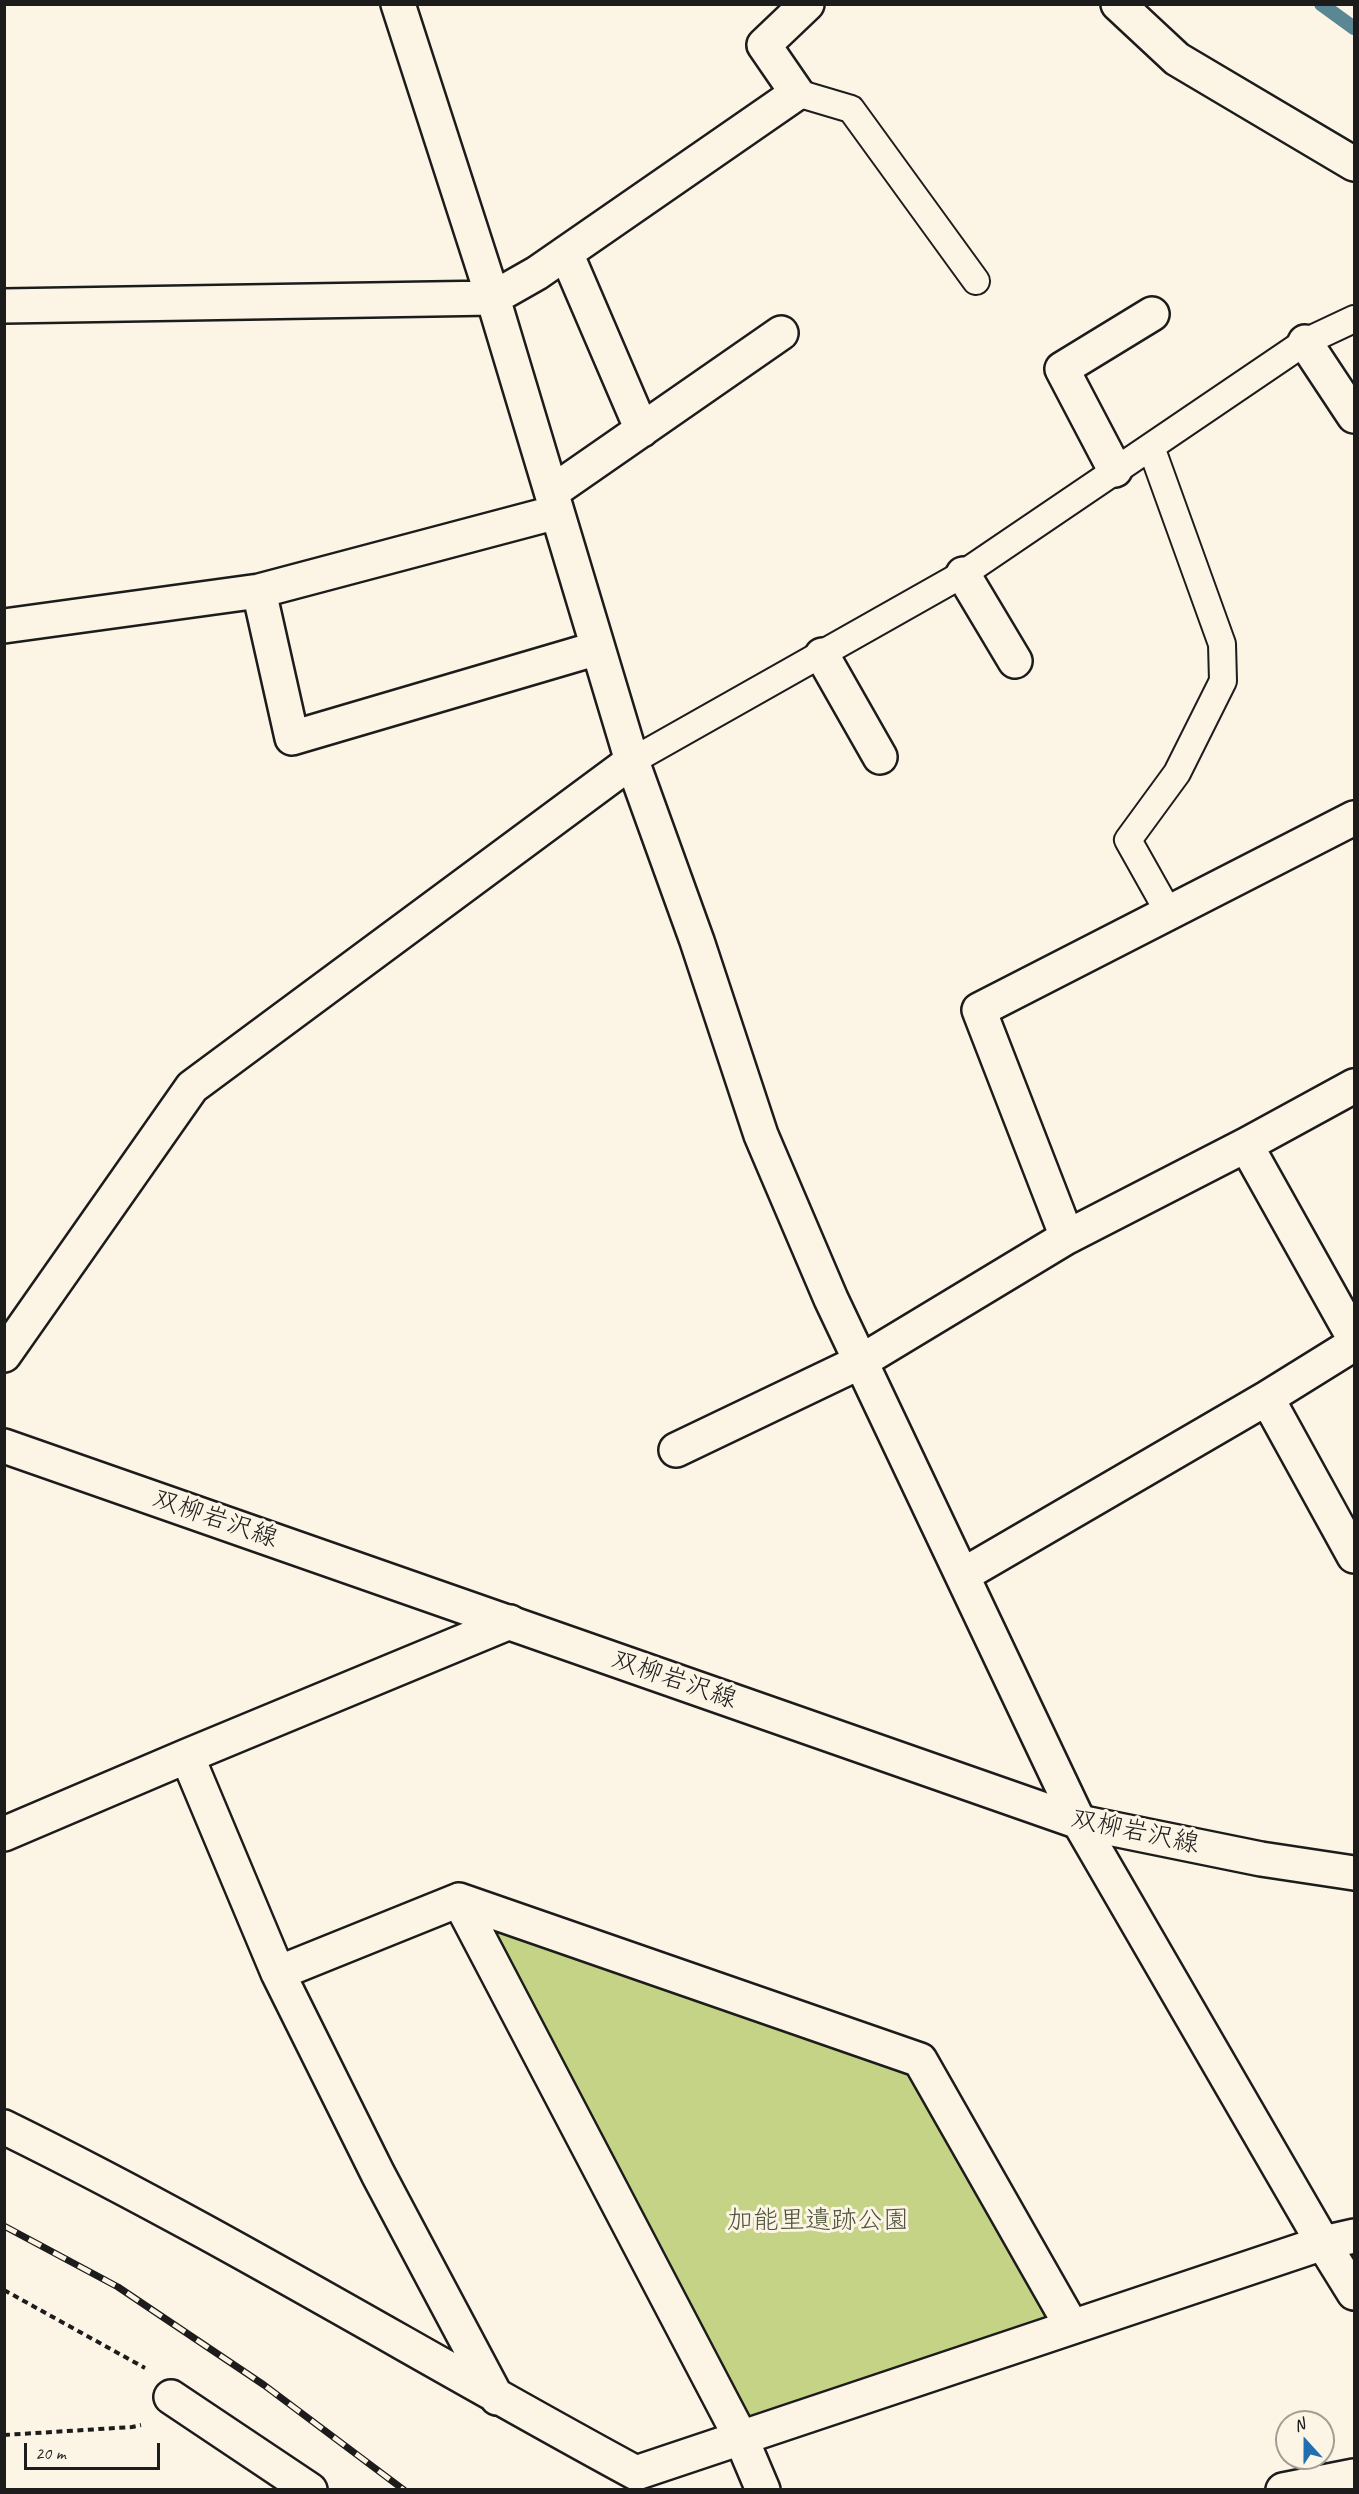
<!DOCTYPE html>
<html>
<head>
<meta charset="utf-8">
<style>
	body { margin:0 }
	#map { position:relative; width:1359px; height:2494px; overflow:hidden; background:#fcf5e5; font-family:Caveat,sans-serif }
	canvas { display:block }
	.frame { position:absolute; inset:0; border:6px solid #1c1c1c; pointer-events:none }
	.north { position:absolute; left:1275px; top:2410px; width:60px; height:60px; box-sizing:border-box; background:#fcf5e5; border:2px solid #a29e95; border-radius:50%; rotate:339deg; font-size:16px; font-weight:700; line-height:24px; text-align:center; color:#1c1c1c }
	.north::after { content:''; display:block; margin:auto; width:21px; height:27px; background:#1f6fb2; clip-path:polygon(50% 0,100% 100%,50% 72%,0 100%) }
	.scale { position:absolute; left:24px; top:2443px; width:136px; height:27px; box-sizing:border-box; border:3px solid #1c1c1c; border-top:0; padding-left:8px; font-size:18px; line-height:21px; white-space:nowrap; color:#1c1c1c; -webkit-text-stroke:4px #fcf5e5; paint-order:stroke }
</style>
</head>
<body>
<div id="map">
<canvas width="1359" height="2494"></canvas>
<div class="frame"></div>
<div class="north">N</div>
<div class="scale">20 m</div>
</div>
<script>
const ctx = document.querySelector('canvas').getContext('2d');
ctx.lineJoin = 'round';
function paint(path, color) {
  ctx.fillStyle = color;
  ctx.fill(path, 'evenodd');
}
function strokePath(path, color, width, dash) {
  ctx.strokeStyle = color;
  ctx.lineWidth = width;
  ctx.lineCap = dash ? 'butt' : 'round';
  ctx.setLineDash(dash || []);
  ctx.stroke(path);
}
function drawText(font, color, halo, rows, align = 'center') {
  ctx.font = font + ' Caveat,"Klee One",sans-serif';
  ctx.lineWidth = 6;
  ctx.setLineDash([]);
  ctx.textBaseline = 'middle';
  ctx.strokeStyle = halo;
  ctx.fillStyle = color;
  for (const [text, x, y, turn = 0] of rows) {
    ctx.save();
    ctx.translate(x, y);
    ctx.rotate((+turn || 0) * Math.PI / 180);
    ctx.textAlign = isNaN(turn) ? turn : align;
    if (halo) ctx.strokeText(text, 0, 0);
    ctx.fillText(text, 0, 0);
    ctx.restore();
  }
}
const green = new Path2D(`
	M459,1900L920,2060L1072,2327L741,2438Z`);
const stream = new Path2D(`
	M1321,4L1354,28`);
const path = new Path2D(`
	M4,2290L145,2368
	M4,2435L132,2427L141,2425`);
const lane = new Path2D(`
	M797,93L851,109L976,281
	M1151,447L1222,644L1223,681L1177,773L1128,840L1169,913
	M632,761L963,574L1305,342L1354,319`);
const street = new Path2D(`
	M398,4L493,298L632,761L697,941L761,1135L831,1299L1079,1822L1323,2243L1354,2293
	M1118,4L1177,59L1354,164
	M566,253L642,430
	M4,306L493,298L537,273L797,93L764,45L807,4
	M1305,342L1354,416
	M1115,470L1062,369L1152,314
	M552,492L781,333
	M963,574L1015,661
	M259,591L292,738L598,648
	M4,626L259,591L557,512
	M822,655L880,757
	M1246,1145L1354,1338
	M1067,1237L979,1010L1354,818
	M4,1355L192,1087L632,761
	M1267,1398L1354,1556
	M676,1450L860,1362L1067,1237L1246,1145L1354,1086
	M963,1575L1267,1398L1354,1344
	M187,1756L278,1973L378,2174L497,2398
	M4,1834L187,1756L510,1622
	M459,1900L741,2438L763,2490
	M278,1973L459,1900L920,2060L1072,2327
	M4,2127C220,2233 425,2359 636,2473L1323,2243L1354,2236
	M171,2397L310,2490
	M1283,2490L1354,2476`);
const secondary = new Path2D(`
	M4,1446L1079,1822L1261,1859L1354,1873`);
const rail = new Path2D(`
	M4,2226L118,2287L264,2385L404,2490`);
const streetNames = [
	["双柳岩沢線",215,1519,19],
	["双柳岩沢線",674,1680,19],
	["双柳岩沢線",1135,1832,12]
];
const parkNames = [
	["加能里遺跡公園",818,2221]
];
paint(green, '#c5d387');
strokePath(stream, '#5a8793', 14);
strokePath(lane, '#1c1c1c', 30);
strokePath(street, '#1c1c1c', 38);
strokePath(secondary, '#1c1c1c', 38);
strokePath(path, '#1c1c1c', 4, [6, 4.5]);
strokePath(lane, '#fcf5e5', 26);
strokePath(street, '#fcf5e5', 33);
strokePath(secondary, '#fcf5e5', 33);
strokePath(rail, '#1c1c1c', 7);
strokePath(rail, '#fcf5e5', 4.5, [14]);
drawText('26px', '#1c1c1c', '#fcf5e5', streetNames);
drawText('26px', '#4f533c', '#fcf5e5', parkNames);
</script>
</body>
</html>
